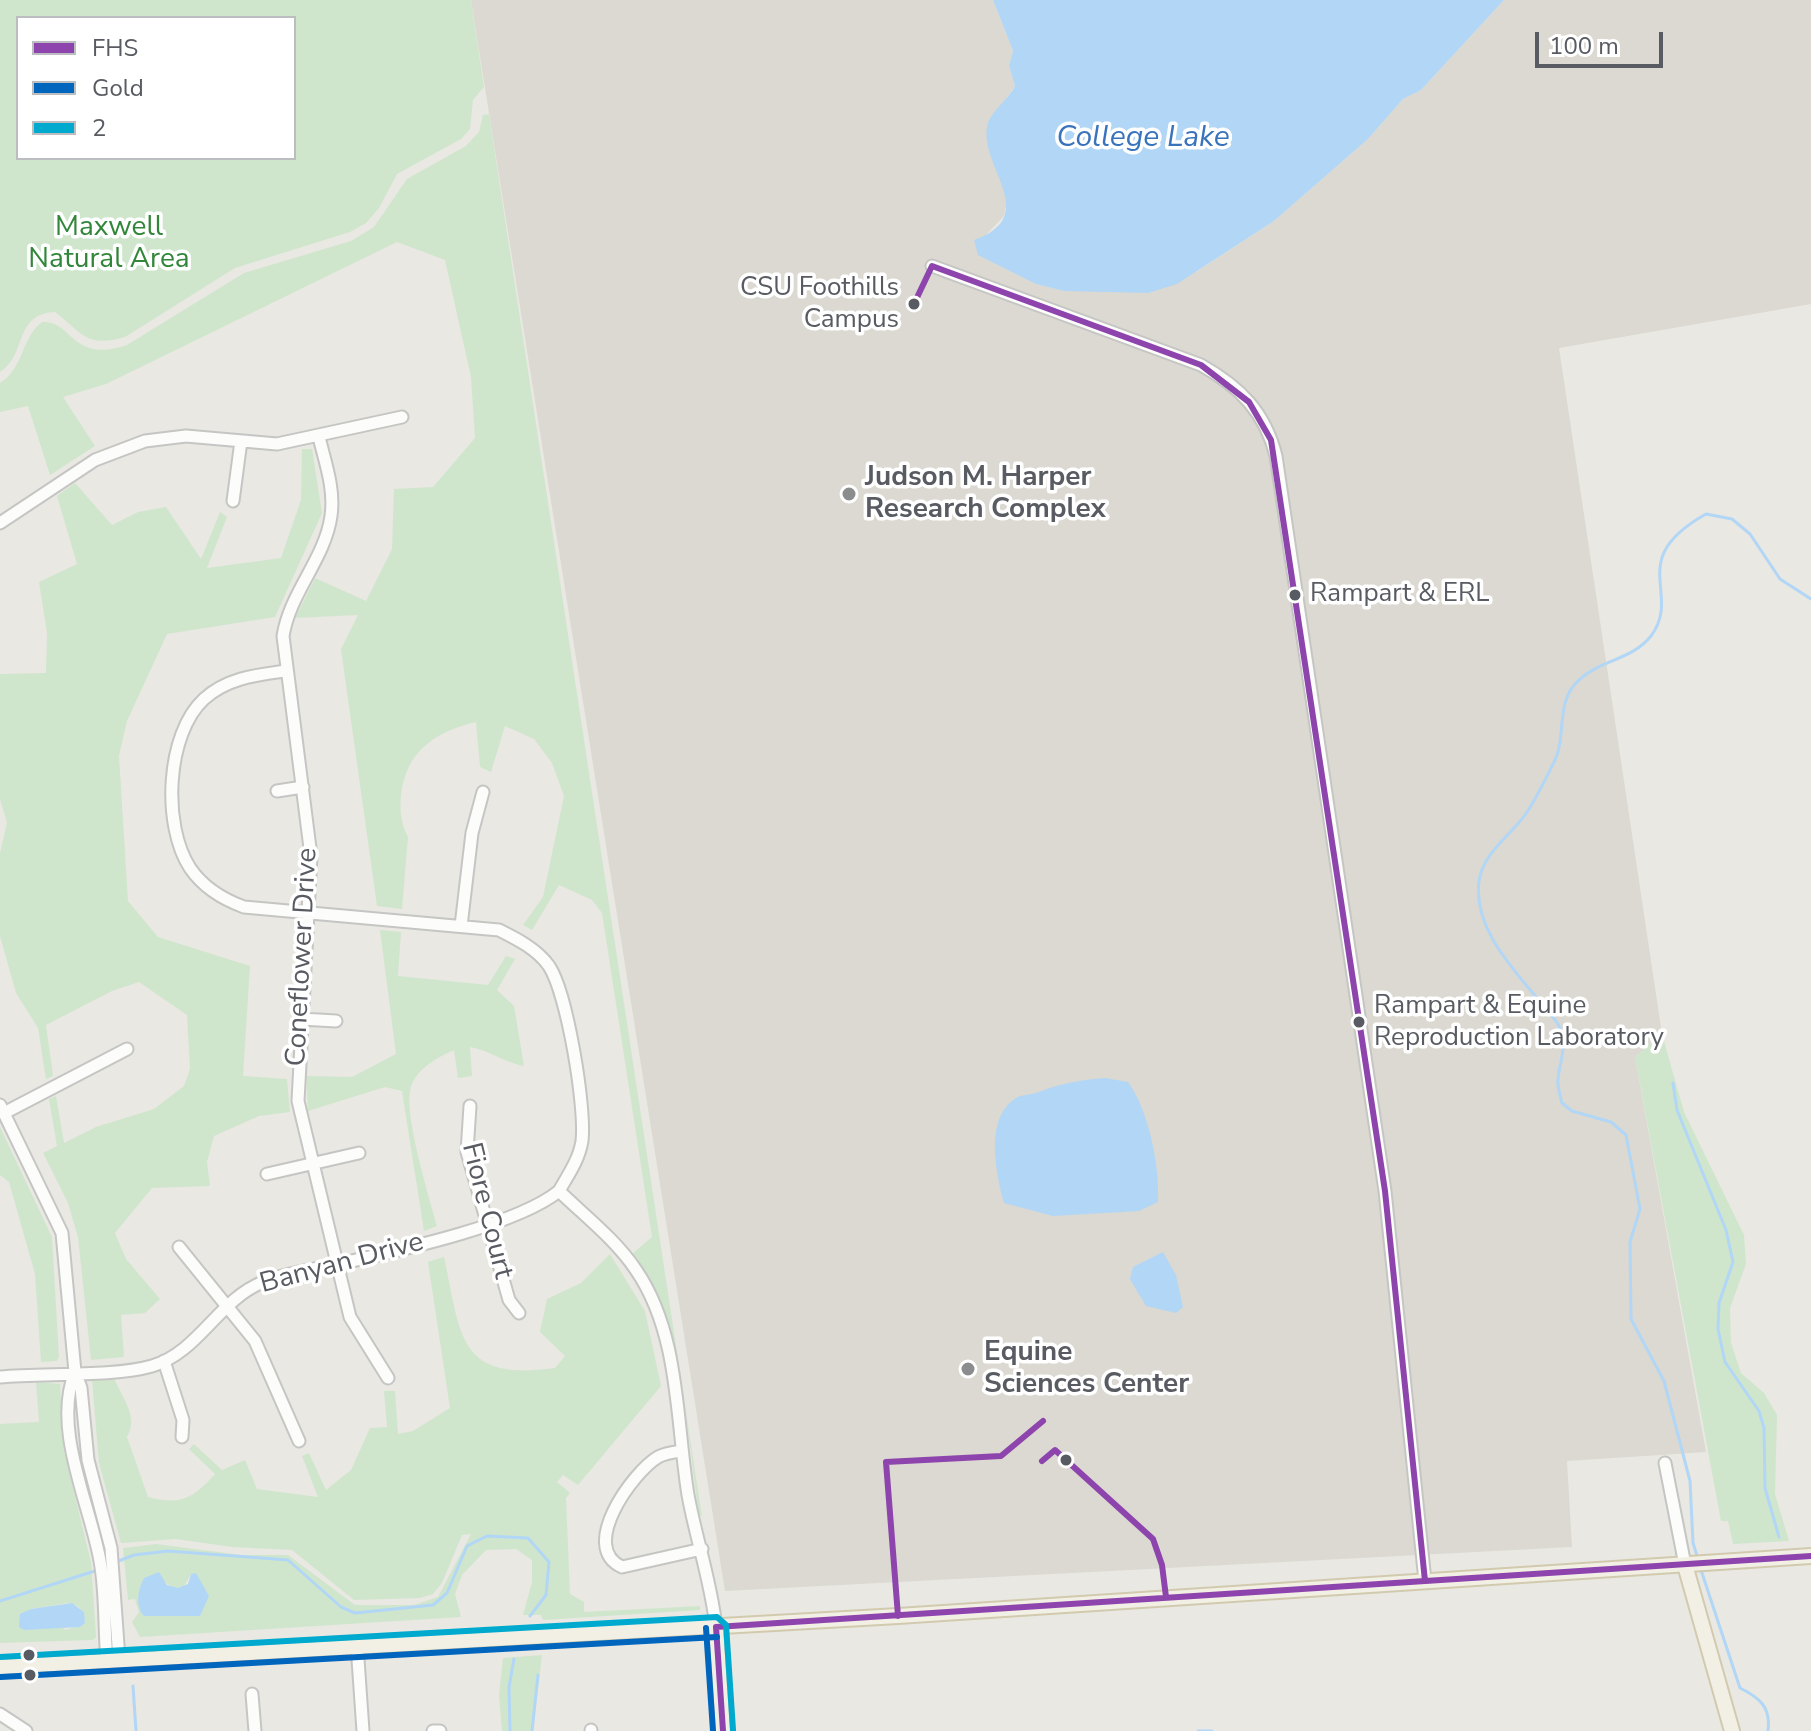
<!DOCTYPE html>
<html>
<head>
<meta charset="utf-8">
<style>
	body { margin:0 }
	#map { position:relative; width:1811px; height:1731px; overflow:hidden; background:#e9e8e2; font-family:"Nunito Sans",sans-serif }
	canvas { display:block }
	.legend { position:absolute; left:16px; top:16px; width:280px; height:144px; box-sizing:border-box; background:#fff; border:2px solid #bcbdc0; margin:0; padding:10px 14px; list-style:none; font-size:24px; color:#585b61 }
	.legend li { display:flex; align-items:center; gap:16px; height:40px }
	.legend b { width:40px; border:2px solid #bcbdc0 }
	.scale { position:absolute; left:1535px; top:32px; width:128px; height:36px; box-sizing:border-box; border:4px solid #585b61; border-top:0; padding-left:10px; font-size:24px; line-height:28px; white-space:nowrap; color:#585b61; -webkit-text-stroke:6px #fff; paint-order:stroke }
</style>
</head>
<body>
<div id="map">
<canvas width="1811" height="1731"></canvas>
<ul class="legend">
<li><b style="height:10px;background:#8e44ad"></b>FHS</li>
<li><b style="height:10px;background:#0065bd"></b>Gold</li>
<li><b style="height:10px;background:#00a9ce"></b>2</li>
</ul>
<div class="scale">100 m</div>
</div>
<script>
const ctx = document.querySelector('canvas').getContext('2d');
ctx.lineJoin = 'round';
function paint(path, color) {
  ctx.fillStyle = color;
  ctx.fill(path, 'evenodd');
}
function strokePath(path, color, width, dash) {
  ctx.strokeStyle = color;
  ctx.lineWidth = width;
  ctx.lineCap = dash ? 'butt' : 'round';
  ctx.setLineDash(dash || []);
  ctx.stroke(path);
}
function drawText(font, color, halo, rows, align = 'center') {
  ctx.font = font + ' "Nunito Sans",sans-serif';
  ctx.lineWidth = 7;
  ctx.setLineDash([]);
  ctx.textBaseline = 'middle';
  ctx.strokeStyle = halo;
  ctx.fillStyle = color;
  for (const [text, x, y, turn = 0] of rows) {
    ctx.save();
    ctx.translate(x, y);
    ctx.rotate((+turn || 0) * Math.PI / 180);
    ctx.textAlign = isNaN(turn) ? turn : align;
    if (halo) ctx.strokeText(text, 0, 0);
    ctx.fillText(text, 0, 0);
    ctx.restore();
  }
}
const education = new Path2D(`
	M471,0H993L1013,51L1009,66L1015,86L987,126L988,143L1008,197L1004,216L985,236L978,254L1037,284L1064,291L1196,272L1274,221L1368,139L1403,99L1421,90L1504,0H1811V304L1559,348L1662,1034L1635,1057L1706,1452L1567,1461L1572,1547L725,1591Z`);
const green = new Path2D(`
	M0,0H471L484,87L473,100L470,129L461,139L397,174L379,208L366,223L350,232L235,268L125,337C87,348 83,334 55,312C13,314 28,354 0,372ZM18,18H294V158H18Z
	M489,114L702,1517L699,1514C686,1426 684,1329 633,1253L652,1237L602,913L592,900L559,885L532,930L523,925L543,897L564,796L552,763L534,739L505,726L491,772L480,767L476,722C438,731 410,748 402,788C399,805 400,823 408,837L402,909L377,906L341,649L358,615L295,618L315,578L366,601L392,549L394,489L433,487L475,438L471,377L445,260L397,242L106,384L63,397L95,446L50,475L28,406L0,412V383C24,368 21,338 42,322C73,320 71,364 127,345L244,273L351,241L374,227L407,179L466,146L479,132L483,115Z
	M302,449H312L322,513L275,617L167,634L127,721L119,756L128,901L158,937L250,966L243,1076L287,1079L290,1112L259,1116L214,1136L207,1162L210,1186L152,1188L115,1233L126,1259L160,1299L145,1313L121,1315L124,1357L91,1360L78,1237L68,1203L43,1153L57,1146L49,1099L56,1096L64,1143L96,1127L154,1109L184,1086L190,1069L187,1015L139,982L112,991L46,1025L53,1076L46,1079L38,1028L16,993L0,936V853L7,823L0,799V674L46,673L47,633L39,582L77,564L57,496L75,483L112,525L138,512L166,507L201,559L220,512L227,517L207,568L281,558L301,500Z
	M380,930L401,932L398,976L488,985L506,956L515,959L497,990L514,1006L524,1066C505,1063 491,1051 470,1047L472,1076L458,1078L454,1050C436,1058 414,1070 410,1091C405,1118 429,1197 437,1226L424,1231L402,1091L385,1087L308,1111L306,1076L352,1077L396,1054Z
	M1662,1034L1684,1112L1744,1235L1746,1264L1730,1308L1731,1343L1741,1373L1764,1393L1777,1415L1775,1494L1789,1541L1733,1544L1728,1521H1721L1635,1057Z
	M0,1127L52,1237L59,1357L57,1361L41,1362L35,1274L9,1182L0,1175Z
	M610,1254L645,1311L661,1386L578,1485L563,1475L557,1482L570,1493L566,1498L570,1594L584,1602V1612L700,1606V1610L543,1620L541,1615H523L532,1582V1560L516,1549L486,1550L462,1575L455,1594L461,1617L140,1637L132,1622L139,1612L135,1599L128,1600L123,1548L156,1544L241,1555H288L355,1605H414L438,1597L471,1534L462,1535L442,1583L433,1594L420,1598L354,1600L292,1550L232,1547L176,1539L121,1543L99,1463L92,1380L114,1378C122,1398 139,1416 127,1437L148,1497C181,1506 193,1498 215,1474L189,1449L194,1444L222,1470L245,1460L257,1489L318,1497L302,1456L309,1453L326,1490L351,1470L370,1428L387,1427L384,1391H395L398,1434L413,1431L450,1408L428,1262L444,1257C461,1335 457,1382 555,1368L565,1356L540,1332L547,1299L581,1283ZM191,1574L200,1616L150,1615L161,1579L173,1588H183Z
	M36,1382L60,1384L64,1451L91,1562L96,1637L93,1640L0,1643V1424L39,1422ZM68,1603C80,1605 84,1610 85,1623L66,1630L31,1609Z
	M542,1655L533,1731H502L499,1695L503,1658Z`);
const water = new Path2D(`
	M993,0H1504L1421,90L1403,99L1368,139L1274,221L1177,284L1148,293L1064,291L1036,284L978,255L974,240C1042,216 980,168 987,127C989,113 1008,100 1015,86L1009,66L1013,51Z
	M1105,1078L1128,1082C1149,1111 1160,1167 1158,1202L1139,1211L1053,1216L1004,1203C996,1173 984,1118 1016,1098C1023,1094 1031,1095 1039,1092C1061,1083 1081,1080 1105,1078Z
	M1163,1252L1176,1275L1183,1307L1176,1313L1146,1306L1130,1279L1133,1267Z
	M159,1572L167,1585L178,1588L188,1584L191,1574L196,1573L209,1596L200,1616H144C135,1606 138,1589 144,1578Z
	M72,1603L84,1612L85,1623L80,1627L24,1630L19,1627L20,1614L31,1609Z`);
const stream = new Path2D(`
	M1673,1083L1677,1110L1726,1230L1733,1262L1719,1303L1718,1329L1725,1362L1759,1411L1764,1428L1765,1488L1779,1537
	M1698,1559L1693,1543L1690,1481L1664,1381L1631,1319L1630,1242L1640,1209L1626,1135L1611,1122L1572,1111L1562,1103C1560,1096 1557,1086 1558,1079C1560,1060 1568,1045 1559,1026C1555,1018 1546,1010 1540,1002C1513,968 1473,929 1479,881C1483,852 1512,835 1527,812C1537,797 1545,780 1553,764C1568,737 1554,702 1579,680C1600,660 1632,660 1651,636C1683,593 1624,560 1706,514L1732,519L1750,534L1780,579L1811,599
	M116,1562L134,1555L168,1551L288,1560L341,1607L355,1613L433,1605L447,1593L467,1546L487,1536L528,1538L549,1562L546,1595L530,1616
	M1701,1570L1740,1688C1760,1698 1771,1707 1768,1731
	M0,1601L98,1570
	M133,1686L136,1731
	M510,1731L509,1687L514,1659
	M532,1731L538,1675
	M1198,1731H1212`);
const minor = new Path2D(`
	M932,266L1201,365C1240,387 1265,412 1276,456L1385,1191L1425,1581
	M319,437C325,462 335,489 331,516C325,559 290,592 283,636L311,856L298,1101L350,1317L388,1378
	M233,501L241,441
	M0,523L95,460L145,441L186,436L277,444L402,417
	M285,671C256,675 227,678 204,699C166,734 162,825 190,868C203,887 222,899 244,907L499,930C517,939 537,949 549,966C567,993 586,1107 582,1141C579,1160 568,1175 559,1191C585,1216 616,1240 636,1270C680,1334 676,1421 688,1495C696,1539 711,1581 716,1627
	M277,791L303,787
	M461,926L472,833L483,792
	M301,1019L336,1021
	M0,1105L62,1233L75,1372L81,1388L88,1460L111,1548L119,1659
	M470,1106L467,1152L509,1300L519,1313
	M4,1113L127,1049
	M267,1174L359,1153
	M179,1247L255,1341L299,1441
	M164,1361L183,1420L182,1437
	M75,1372C52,1429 90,1504 100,1561C106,1593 104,1628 107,1661
	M0,1377C43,1373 114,1377 152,1366C199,1352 218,1300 263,1282C285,1273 310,1270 334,1265C392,1252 516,1226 559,1191
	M682,1451C674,1452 665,1453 658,1457C633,1472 578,1547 622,1567L702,1549
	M1665,1463L1685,1565
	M357,1645L363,1731
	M252,1694L255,1731
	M0,1714L26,1731
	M433,1731H440
	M591,1731V1730`);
const major = new Path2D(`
	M1685,1565L1732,1731
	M716,1627L723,1731
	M0,1667L898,1616L1811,1556`);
const bus1 = new Path2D(`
	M913,306L932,266L1201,365L1249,402L1271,440L1385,1191L1425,1581
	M1042,1461L1055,1450L1153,1539L1162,1565L1166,1597
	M898,1616L886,1462L1001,1456L1043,1421
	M723,1731L716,1627L1811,1556`);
const bus2 = new Path2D(`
	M706,1628L713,1731
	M1,1677L717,1637`);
const bus3 = new Path2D(`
	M0,1657L717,1617L726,1625L733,1730`);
const markers = [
	[914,304,7,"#585b61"],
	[849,494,8,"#8b8c8e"],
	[1295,595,7,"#585b61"],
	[1359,1022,7,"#585b61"],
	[968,1369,8,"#8b8c8e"],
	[1066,1460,7,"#585b61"],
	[29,1655,7,"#585b61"],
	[30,1675,7,"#585b61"]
];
const busNames = [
	["CSU Foothills",899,289,"right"],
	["Campus",899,321,"right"],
	["Rampart & ERL",1310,595],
	["Rampart & Equine",1374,1007],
	["Reproduction Laboratory",1374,1039]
];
const parkNames = [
	["Maxwell",109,228],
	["Natural Area",109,260]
];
const poiNames = [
	["Judson M. Harper",865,478],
	["Research Complex",865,510],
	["Equine",984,1353],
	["Sciences Center",984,1385]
];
const streetNames = [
	["Coneflower Drive",303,957,-87],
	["Fiore Court",486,1211,76],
	["Banyan Drive",342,1264,-15]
];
const waterNames = [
	["College Lake",1143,139]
];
paint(education, '#dbd9d1');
paint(green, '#cfe6cd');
paint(water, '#b2d6f6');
strokePath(stream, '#b2d6f6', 3);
strokePath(minor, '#c5c6c4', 15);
strokePath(major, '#d2caaf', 18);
strokePath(minor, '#fcfcfb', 11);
strokePath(major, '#f2f0e5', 14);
strokePath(bus1, '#8e44ad', 6);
strokePath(bus2, '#0065bd', 6);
strokePath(bus3, '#00a9ce', 6);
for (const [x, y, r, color] of markers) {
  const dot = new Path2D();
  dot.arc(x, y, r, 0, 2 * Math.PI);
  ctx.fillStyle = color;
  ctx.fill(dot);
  strokePath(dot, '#fff', 3);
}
drawText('26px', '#585b61', '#fff', busNames, 'left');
drawText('28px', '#328639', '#fff', parkNames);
drawText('bold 28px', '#585b61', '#fff', poiNames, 'left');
drawText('28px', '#585b61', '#fff', streetNames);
drawText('italic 30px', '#3973bc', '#fff', waterNames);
</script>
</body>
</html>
